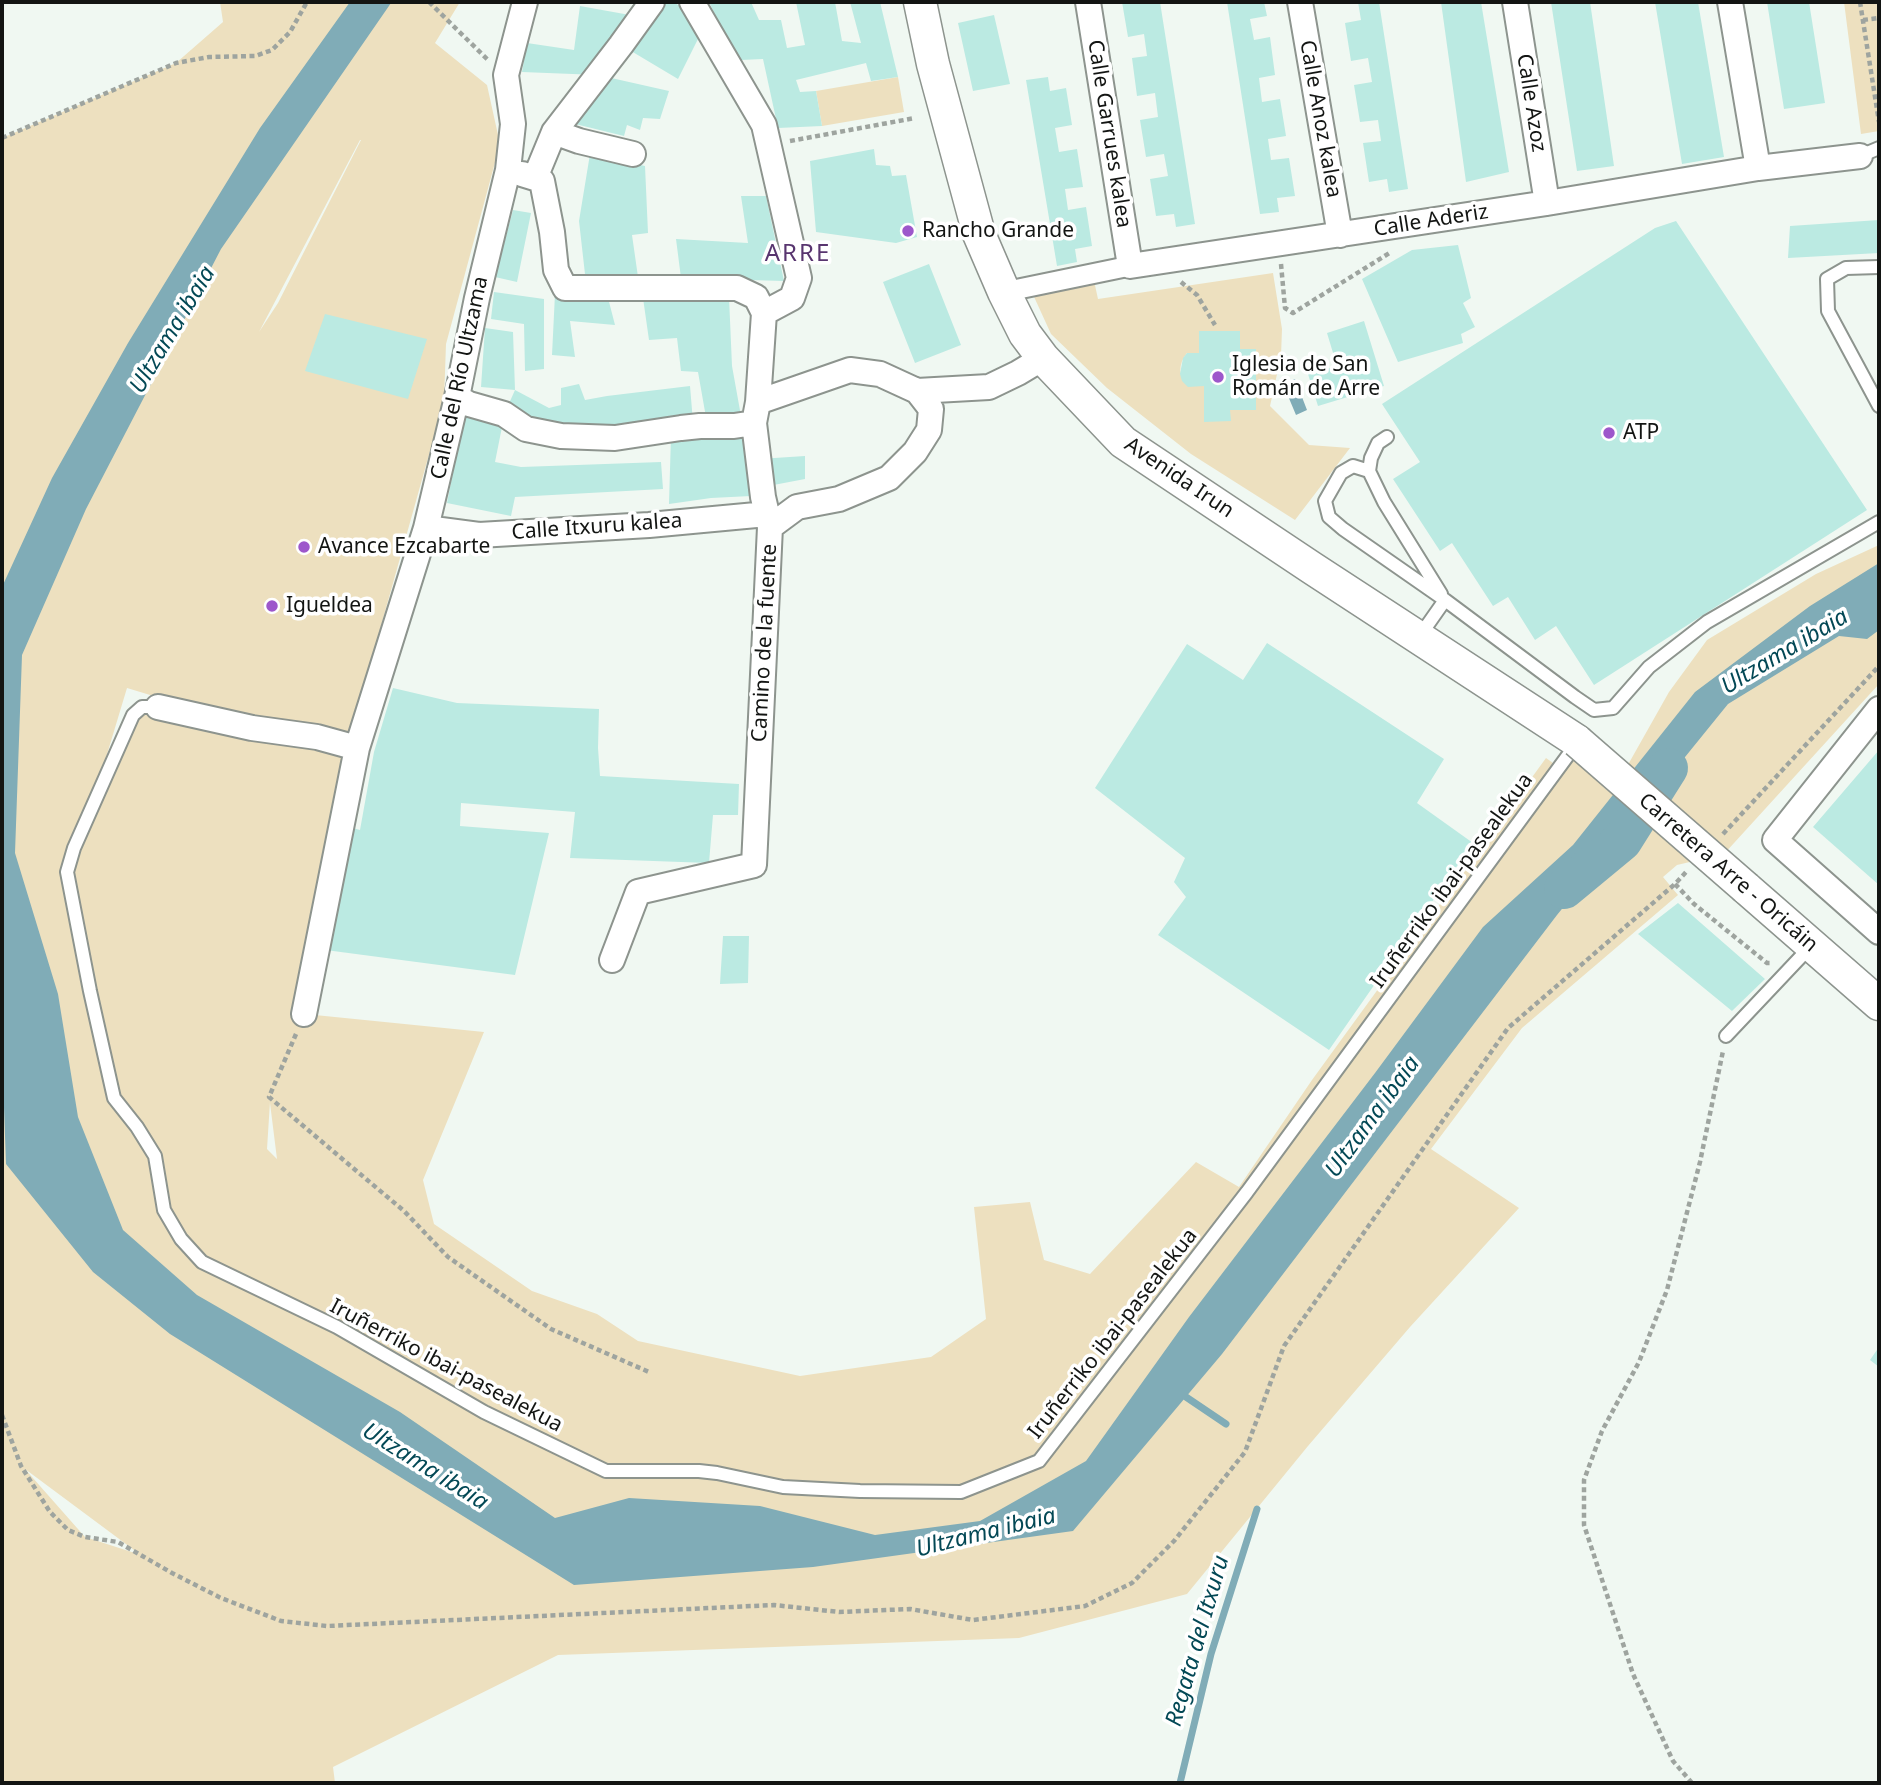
<!DOCTYPE html>
<html>
<head>
<meta charset="utf-8">
<style>
	body { margin:0 }
	#map { position:relative; width:1881px; height:1785px; overflow:hidden; background:#f0f8f2; font-family:"Noto Sans",sans-serif }
	canvas { display:block }
	.frame { position:absolute; inset:0; border:4px solid #131513; pointer-events:none }
</style>
</head>
<body>
<div id="map">
<canvas width="1881" height="1785"></canvas>
<div class="frame"></div>
</div>
<script>
const ctx = document.querySelector('canvas').getContext('2d');
ctx.lineJoin = 'round';
function paint(path, color) {
  ctx.fillStyle = color;
  ctx.fill(path, 'evenodd');
}
function strokePath(path, color, width, dash) {
  ctx.strokeStyle = color;
  ctx.lineWidth = width;
  ctx.lineCap = dash ? 'butt' : 'round';
  ctx.setLineDash(dash || []);
  ctx.stroke(path);
}
function drawText(font, color, halo, rows, align = 'center') {
  ctx.font = font + ' "Noto Sans",sans-serif';
  ctx.lineWidth = 7;
  ctx.setLineDash([]);
  ctx.textBaseline = 'middle';
  ctx.strokeStyle = halo;
  ctx.fillStyle = color;
  for (const [text, x, y, turn = 0] of rows) {
    ctx.save();
    ctx.translate(x, y);
    ctx.rotate((+turn || 0) * Math.PI / 180);
    ctx.textAlign = isNaN(turn) ? turn : align;
    if (halo) ctx.strokeText(text, 0, 0);
    ctx.fillText(text, 0, 0);
    ctx.restore();
  }
}
const green = new Path2D(`
	M220,2H460L435,43L487,85L500,144L446,344L444,401L351,733L305,1014L484,1032L423,1180L434,1224L532,1291L597,1314L638,1341L800,1376L931,1357L986,1319L974,1207L1030,1202L1044,1260L1090,1274L1196,1162L1239,1187L1312,1080L1546,758L1560,768L1569,754L1608,791L1625,770L1669,692L1707,640L1816,574L1879,545V684L1724,854L1677,865L1663,877L1678,895L1522,1028L1431,1149L1519,1208L1410,1327L1308,1446L1187,1594L1019,1638L558,1655L333,1767L335,1783H2V138L176,63L223,22ZM361,140L278,303L259,332L360,140ZM127,688L160,698L138,709L92,804ZM270,1102V1103L277,1159L267,1149ZM25,1469L138,1553V1554L85,1537Z
	M1844,2H1879V131L1861,134Z
	M898,77L904,112L822,126L816,91Z
	M1091,267L1098,299L1273,273L1282,329L1281,356L1270,406L1309,445L1350,448L1295,520L1191,454L1107,388L1051,334L1025,277ZM1199,331H1239L1240,349H1256V410H1230V421H1204V386H1188C1178,377 1178,364 1187,353H1199Z`);
const water = new Path2D(`
	M350,2H396L391,3L221,249L86,509L22,655L15,853L58,994L78,1117L123,1230L197,1295L400,1412L555,1518L629,1498L760,1506L875,1535L980,1521L1086,1461L1189,1317L1375,1073L1483,927L1573,845L1695,692L1810,606L1879,563V630L1867,639L1839,636L1728,704L1557,915L1222,1354L1073,1531L813,1567L574,1585L170,1334L93,1272L6,1164L2,1051V587L52,478L128,343L260,128Z
	M1295,379L1307,410L1296,415L1283,384Z`);
const stream = new Path2D(`
	M1186,1397L1226,1424
	M1180,1783L1211,1654L1257,1509`);
const river = new Path2D(`
	M1564,889L1622,841L1668,768`);
const building = new Path2D(`
	M652,2H674L705,25L678,79L621,45L600,50L598,75L522,72L527,43L574,50L580,6L641,17Z
	M709,2H751L759,20H781L787,48L805,45L796,2H835L842,41L861,43L850,2H880L898,77L871,81L866,63L796,80L800,92L816,91L822,126L778,128L763,59L741,60L724,33Z
	M1122,2H1160L1195,224L1176,227L1174,214L1156,216L1150,179L1168,176L1164,154L1146,157L1140,120L1158,117L1155,93L1137,96L1132,58L1147,56L1144,34L1128,37Z
	M1227,2H1264L1267,16L1250,19L1254,40L1270,37L1275,75L1259,78L1262,102L1280,99L1286,136L1268,139L1271,160L1289,158L1295,196L1277,198L1279,212L1260,214Z
	M1358,2H1379L1408,189L1389,192L1387,179L1369,182L1363,143L1381,141L1378,120L1360,122L1354,85L1372,82L1368,58L1351,61L1345,23L1361,20Z
	M1441,2H1481L1509,172L1466,182Z
	M1551,2H1590L1614,166L1577,171Z
	M1655,2H1698L1724,157L1682,164Z
	M1767,2H1809L1825,103L1784,109Z
	M994,15L1010,84L973,91L958,23Z
	M598,75L669,91L660,119L643,118L640,130L627,125L624,136L563,121Z
	M1048,77L1050,91L1066,88L1072,125L1055,128L1059,152L1077,149L1083,187L1065,189L1068,210L1086,207L1092,246L1075,249L1077,262L1057,266L1026,80Z
	M874,149L876,165L890,166L892,176L906,175L917,237L896,243L816,232L810,161Z
	M590,154L645,166L648,233L632,235L639,284L586,283L579,221Z
	M741,196H766L784,281L681,278L676,239L748,243Z
	M513,210L531,213L517,282L495,277Z
	M1879,220V253L1788,258L1790,226Z
	M1676,221L1867,510L1594,685L1556,626L1535,640L1508,597L1493,606L1452,543L1440,551L1393,479L1420,462L1382,404L1655,228Z
	M1458,245L1471,298L1463,303L1475,327L1461,334L1463,343L1398,362L1362,279L1412,250Z
	M929,264L961,345L915,363L883,282Z
	M494,292L544,299V369L525,371L524,324L491,319Z
	M555,294H607L615,325L570,321L575,357L552,355Z
	M729,297L732,366L741,416L707,423L698,372L681,371L677,338L649,340L643,298Z
	M325,314L427,339L408,399L305,371Z
	M1364,321L1384,386L1318,406L1308,374L1337,366L1327,333Z
	M485,328L513,332L515,390L481,387Z
	M1199,331H1240V349H1256V410H1230L1231,421L1204,422V386L1188,387L1182,381L1180,374L1183,358L1187,353H1199Z
	M579,384L585,400L607,396L690,386L693,422L563,431L507,408L515,390L549,408L561,405V388Z
	M464,415L503,422L495,462L521,467L661,462L663,489L515,497L511,516L447,503Z
	M751,434V496L711,498L669,504L671,435Z
	M805,456V479L763,487L759,459Z
	M1267,643L1444,759L1417,803L1473,843L1329,1050L1158,935L1186,897L1174,882L1185,858L1095,788L1187,644L1243,680Z
	M393,688L457,703L599,709L598,748L600,776L739,784L738,815H713L709,863L570,858L575,812L461,803L460,826L549,833L515,975L318,949L342,825L360,830L374,752Z
	M1879,750V885L1813,827Z
	M1678,903L1765,979L1732,1011L1638,934Z
	M723,936H749L748,983L720,984Z
	M1879,1347V1367L1870,1360Z`);
const path = new Path2D(`
	M429,2L488,60
	M1860,2L1879,122
	M1863,20L1879,18
	M2,138L176,63L209,57L255,56L272,50L290,32L307,2
	M790,141L915,118
	M1281,264L1285,308L1293,313L1391,252
	M1181,282L1197,295L1215,325
	M1723,834L1879,666
	M1675,884L1694,904L1767,963H1770
	M296,1034L269,1097L404,1211L448,1257L551,1329L649,1372
	M2,1415L21,1466L50,1512L68,1530L85,1537L118,1542L172,1573L221,1598L281,1621L327,1626L774,1605L839,1612L910,1609L973,1620L1085,1606L1132,1583L1174,1541L1245,1452L1284,1346L1508,1028L1675,884L1687,871
	M1692,1783L1673,1761L1633,1674L1584,1525V1480L1602,1431L1639,1362L1667,1290L1700,1162L1723,1051`);
const service = new Path2D(`
	M1860,156L1879,148
	M1879,267L1846,268L1827,279L1828,311L1879,406
	M1387,437L1378,443L1371,458L1369,471L1384,502L1441,594
	M1369,471L1353,466L1341,473L1325,501L1329,517L1343,529L1445,600
	M1419,637L1445,600L1575,697L1594,710L1613,708L1649,667L1707,622L1879,522
	M158,707H142L133,715L74,848L67,872L90,991L114,1098L137,1127L155,1156L164,1210L181,1239L202,1262L337,1327L484,1412L606,1471H699L717,1473L783,1487L860,1491L961,1492L1039,1461L1247,1192L1569,754
	M1726,1036L1811,946`);
const pedestrian = new Path2D(`
	M1004,292L1130,266`);
const minor = new Path2D(`
	M692,2L764,125L799,278L792,298L764,313L758,402
	M1088,2L1130,266L1547,203L1758,168L1860,156
	M1300,2L1340,235
	M1515,2L1547,203
	M1730,2L1758,168
	M554,132L579,141L633,154
	M522,174L535,178L554,132L621,45L652,2
	M535,178L542,181L552,232L556,270L565,288H737L756,297L764,313
	M457,397L469,404L504,414L526,429L561,436L615,438L681,428L700,426H734L754,423L758,402L850,370L880,374L917,391L989,387L1018,373L1043,358
	M770,527L797,507L839,499L889,478L915,452L929,430L931,409L917,391
	M426,528L479,535L649,525L767,514
	M158,707L252,728L317,737L357,748
	M1879,709L1775,840L1879,932
	M612,960L638,892L754,865L770,527L763,497L754,423
	M304,1014L357,748L426,528L457,397L477,298L508,170L513,124L506,75L525,2`);
const tertiary = new Path2D(`
	M920,2L933,64L979,234L1004,292L1025,334L1043,358L1123,442L1312,568L1577,741
	M1746,888L1879,1004`);
const tertiaryBridge = new Path2D(`
	M1577,741L1746,888`);
const markers = [
	[908,231,7,"#9d57cb"],
	[1218,377,7,"#9d57cb"],
	[1609,433,7,"#9d57cb"],
	[304,547,7,"#9d57cb"],
	[272,606,7,"#9d57cb"]
];
const streetNames = [
	["Calle Azoz",1531,103,81],
	["Calle Anoz kalea",1320,119,80],
	["Calle Garrues kalea",1109,134,81],
	["Calle Aderiz",1431,221,-9],
	["Calle del Río Ultzama",460,378,-78],
	["Avenida Irun",1179,478,34],
	["Calle Itxuru kalea",597,527,-4],
	["Camino de la fuente",765,643,-87],
	["Carretera Arre - Oricáin",1728,873,41],
	["Iruñerriko ibai-pasealekua",1452,881,-54],
	["Iruñerriko ibai-pasealekua",1113,1334,-52],
	["Iruñerriko ibai-pasealekua",446,1366,28]
];
const poiNames = [
	["Rancho Grande",922,231],
	["Iglesia de San",1232,365],
	["Román de Arre",1232,389],
	["ATP",1623,433],
	["Avance Ezcabarte",318,547],
	["Igueldea",286,606]
];
const waterNames = [
	["Ultzama ibaia",173,330,-59],
	["Ultzama ibaia",1785,652,-31],
	["Ultzama ibaia",1373,1117,-54],
	["Ultzama ibaia",425,1467,32],
	["Ultzama ibaia",986,1533,-14],
	["Regata del Itxuru",1198,1641,-74]
];
const quarterNames = [
	["ARRE",798,254]
];
paint(green, '#ede0bf');
paint(water, '#80acb7');
strokePath(stream, '#80acb7', 7);
strokePath(river, '#80acb7', 40);
paint(building, '#bbeae2');
strokePath(service, '#8d948e', 16);
strokePath(pedestrian, '#8d948e', 23);
strokePath(minor, '#8d948e', 28);
strokePath(tertiary, '#8d948e', 35);
strokePath(path, '#9ea49f', 4.5, [5, 3.5]);
strokePath(service, '#fff', 12);
strokePath(pedestrian, '#fff', 19);
strokePath(minor, '#fff', 24);
strokePath(tertiary, '#fff', 32);
strokePath(tertiaryBridge, '#8d948e', 35, []);
strokePath(tertiaryBridge, '#fff', 32);
for (const [x, y, r, color] of markers) {
  const dot = new Path2D();
  dot.arc(x, y, r, 0, 2 * Math.PI);
  ctx.fillStyle = color;
  ctx.fill(dot);
  strokePath(dot, '#fff', 2.5);
}
drawText('21px', '#131513', '#fff', streetNames);
drawText('21px', '#131513', '#fff', poiNames, 'left');
drawText('italic 23px', '#034855', '#fff', waterNames);
ctx.letterSpacing = '2px';
drawText('24px', '#58356f', '#fff', quarterNames);
ctx.letterSpacing = '0px';
</script>
</body>
</html>
